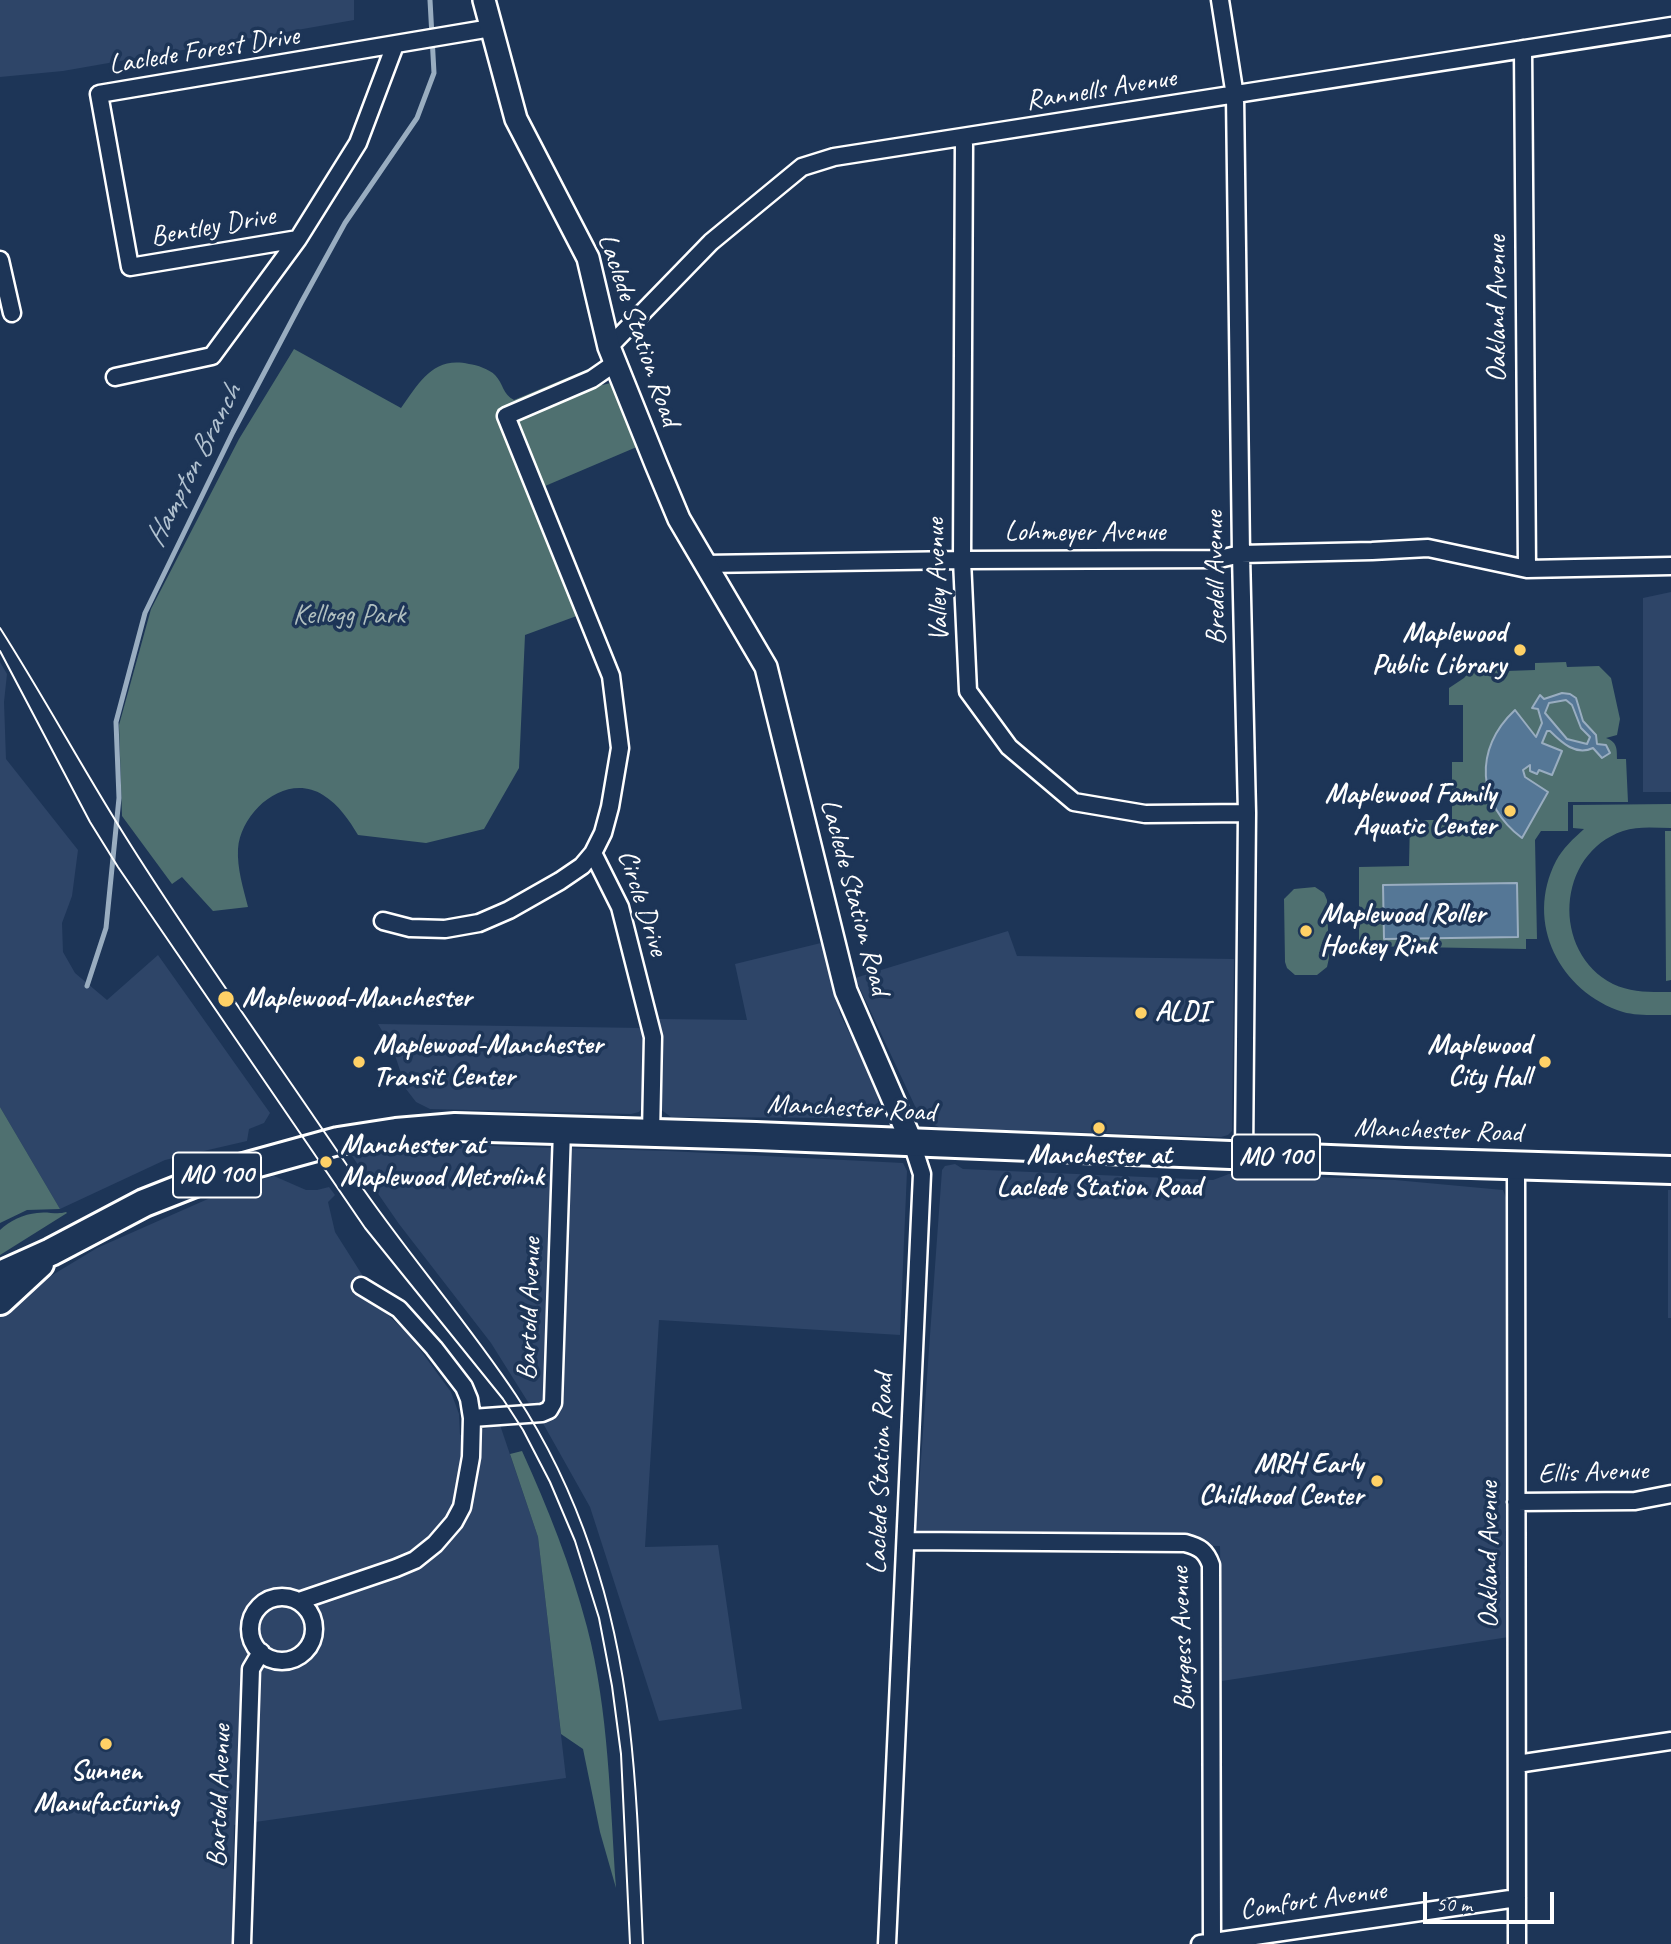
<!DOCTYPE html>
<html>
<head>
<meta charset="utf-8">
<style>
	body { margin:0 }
	#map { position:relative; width:1671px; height:1944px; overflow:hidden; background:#1d3557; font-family:Caveat,sans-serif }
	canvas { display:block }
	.scale { position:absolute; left:1423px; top:1892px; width:131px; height:32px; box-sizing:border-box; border:4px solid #fff; border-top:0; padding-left:9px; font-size:21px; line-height:24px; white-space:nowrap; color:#fff; -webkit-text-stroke:5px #1d3557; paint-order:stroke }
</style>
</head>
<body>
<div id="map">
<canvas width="1671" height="1944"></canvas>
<div class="scale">50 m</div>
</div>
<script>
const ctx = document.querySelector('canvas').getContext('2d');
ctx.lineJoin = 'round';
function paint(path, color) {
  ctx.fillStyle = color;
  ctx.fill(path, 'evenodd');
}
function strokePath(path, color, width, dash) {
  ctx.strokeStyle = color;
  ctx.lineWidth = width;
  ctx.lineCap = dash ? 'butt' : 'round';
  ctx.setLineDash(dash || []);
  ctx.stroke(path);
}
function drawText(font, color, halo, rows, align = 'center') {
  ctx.font = font + ' Caveat,sans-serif';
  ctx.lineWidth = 7;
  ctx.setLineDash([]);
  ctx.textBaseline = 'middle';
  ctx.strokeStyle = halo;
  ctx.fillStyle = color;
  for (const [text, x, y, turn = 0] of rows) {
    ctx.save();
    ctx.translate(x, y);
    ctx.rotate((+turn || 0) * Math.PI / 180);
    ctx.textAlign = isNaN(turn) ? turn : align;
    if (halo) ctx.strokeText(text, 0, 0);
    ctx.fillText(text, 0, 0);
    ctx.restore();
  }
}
const built = new Path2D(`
	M0,0H354V20L63,71L0,77Z
	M1671,592V792H1643V598Z
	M0,662L7,674L4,702L6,759L78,850L72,896L62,923L63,952L75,973L107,1000L158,955L270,1113L264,1123L249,1129L247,1141L165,1160L60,1209L0,1107Z
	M1008,931L1017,956L1234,959L1232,1131L1228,1135L1221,1137L941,1128L921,1119L855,978Z
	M825,942L840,1014L877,1089L878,1102L874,1111L868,1116L856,1118L671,1117L660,1109L662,1038L659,1019L747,1020L735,964Z
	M378,1024L643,1028L646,1037L643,1107L639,1112L631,1114L430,1109L416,1102L406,1089L393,1049Z
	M457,1145L668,1151L903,1163L907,1171L900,1335L659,1320L645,1547L718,1545L742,1709L659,1721L590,1507L540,1418L528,1402L491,1343L399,1224L352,1156Z
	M955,1164L963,1169L1213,1180L1229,1174L1395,1180L1503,1190L1508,1203L1509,1637L1222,1681L1220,1546L921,1539L916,1528L942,1170L945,1166Z
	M274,1176L306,1190H317L329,1187L335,1195L328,1202L335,1232L387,1314L410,1336L451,1392L459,1414L460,1435L500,1425L538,1537L566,1778L234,1825L232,1944H0V1313L54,1274L97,1248L235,1187Z
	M1668,1190H1671V1318H1668Z`);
const green = new Path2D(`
	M294,349L401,408C420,382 433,356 469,364C477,365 489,369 495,375C503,383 503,395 514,400L588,369L602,385L611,383L639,446L531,492L582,614L525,635L519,768L484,829L426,843L358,835C349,820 339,805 323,795C287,772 241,810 238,849C237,868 243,888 248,907L213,911L182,877L172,884L122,816L119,725L151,609L239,439Z
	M1471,662H1505L1506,671L1535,670V663L1566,662L1567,667L1599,666L1611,678L1620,719L1617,735L1606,738C1617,742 1617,748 1617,759H1626L1628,802H1568V831H1541L1535,840L1537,939H1526V949L1359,946V867L1409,866L1410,820H1452V762H1463V705H1449V688L1464,678L1472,669Z
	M1671,804V828C1655,828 1638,826 1623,831C1556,854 1551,952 1613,984C1632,993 1651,992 1671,992V1015C1656,1015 1637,1016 1623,1012C1560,992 1524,923 1556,861C1563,848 1573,839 1584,829L1573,828V805Z
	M1665,831H1671V980L1666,981Z
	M1315,887L1324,893L1327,900L1329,958L1327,967L1317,975H1295L1287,968L1285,962L1284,899L1294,889Z
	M0,1107L60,1209L27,1210L0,1223Z
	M66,1212L67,1213L0,1255V1230C9,1221 24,1214 37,1213C47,1211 57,1215 66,1212Z
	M522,1451C548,1508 571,1566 587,1627C609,1711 610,1802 616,1888L600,1832L583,1749L561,1734L538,1537L510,1454Z`);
const water = new Path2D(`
	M1562,693L1570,694L1576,698L1583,721L1596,735L1597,744L1606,745L1610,753L1602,758L1593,748C1576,756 1562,743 1550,731H1547L1542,743L1562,751L1552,775L1539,770L1537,774L1530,771V765L1523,770L1525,777L1548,792L1522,838C1477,804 1473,749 1515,710L1536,737L1542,723L1538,709L1532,708L1540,695L1544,699ZM1566,700L1572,705L1581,728L1590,737L1587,744L1567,739L1545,713L1549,703Z
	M1517,883L1518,937L1384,939L1383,885Z`);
const stream = new Path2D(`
	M87,986L106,928L119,798L116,722L145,613L233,432L301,303L345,223L417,118L434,73L430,0`);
const minor = new Path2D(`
	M1220,0L1235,96L1241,554L1247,813L1244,1156
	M395,45L358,143L298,239L130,267L99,94L491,28
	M1523,49L1527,569
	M964,139L962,560L968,691L1009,747L1074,802L1145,814L1247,813
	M0,260L12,313
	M609,347L711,242L802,167L834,157L1671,26
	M115,377L212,356L298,239
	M705,564L962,560L1219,559L1241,554L1372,551L1428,548L1527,569L1671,566
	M593,853L620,907L653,1037L651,1134
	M383,921L410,928L445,929L479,923L509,910L560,881L582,866L593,853L603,833L610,807L620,748L611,676L506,416L592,379L615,363
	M1516,1166L1517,1944
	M361,1286L399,1309L434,1348L464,1387L469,1399L472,1418
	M1516,1502L1635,1501L1671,1494
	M907,1541L1185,1543C1200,1547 1206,1551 1211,1565L1212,1942
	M250 1629a32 32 0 1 1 64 0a32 32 0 1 1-64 0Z
	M299,1601L396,1568L415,1560L435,1544L454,1522L462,1507L471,1457L472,1418L542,1413L549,1410L553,1403L562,1130
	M1517,1764L1671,1741
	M242,1944L251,1669L261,1652
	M887,1944L922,1174L912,1143
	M1200,1944L1517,1898`);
const tertiary = new Path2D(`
	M484,0L516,119L588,258L609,347L656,464L679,519L766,667L846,991L912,1143`);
const primary = new Path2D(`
	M0,1275L51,1252L144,1203L215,1175L338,1141L396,1132L455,1127L756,1136L1405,1162L1671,1170
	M0,1301L40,1264`);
const tram = new Path2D(`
	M0,628C46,700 86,775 132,847C203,959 281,1067 355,1177C406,1252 466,1320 516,1395C547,1442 573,1497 591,1550C636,1680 637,1809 643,1944
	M0,651L90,822L118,867L365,1228L503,1399L523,1430L550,1482L575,1541L599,1618L612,1686L621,1754L630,1944`);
const markers = [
	[1520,650,7,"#ffd166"],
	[1510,811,7,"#ffd166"],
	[1306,931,7,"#ffd166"],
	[226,999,9,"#ffd166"],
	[1141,1013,7,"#ffd166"],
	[359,1062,7,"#ffd166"],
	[1545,1062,7,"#ffd166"],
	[1099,1128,7,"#ffd166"],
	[326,1162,7,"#ffd166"],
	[1377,1481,7,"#ffd166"],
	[106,1744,7,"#ffd166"]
];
const shields = [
	[1276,1157,88],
	[217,1175,88]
];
const shieldNames = [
	["MO 100",1276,1157],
	["MO 100",217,1175]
];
const streetNames = [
	["Laclede Forest Drive",204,51,-9],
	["Rannells Avenue",1101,90,-9],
	["Bentley Drive",213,227,-10],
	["Oakland Avenue",1498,309,-90],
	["Laclede Station Road",638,330,71],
	["Lohmeyer Avenue",1085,533],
	["Bredell Avenue",1216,578,-91],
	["Valley Avenue",938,580,-92],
	["Laclede Station Road",854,897,75],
	["Circle Drive",642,903,72],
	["Manchester Road",851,1109,3],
	["Manchester Road",1438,1131,2],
	["Bartold Avenue",530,1309,-88],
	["Ellis Avenue",1593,1473,-2],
	["Laclede Station Road",881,1474,-88],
	["Oakland Avenue",1490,1555,-90],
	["Burgess Avenue",1183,1639,-92],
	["Bartold Avenue",220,1796,-88],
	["Comfort Avenue",1313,1901,-8]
];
const parkNames = [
	["Kellogg Park",349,616]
];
const poiNames = [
	["Maplewood",1506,634,"right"],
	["Public Library",1506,666,"right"],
	["Maplewood Family",1496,795,"right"],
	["Aquatic Center",1496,827,"right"],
	["Maplewood Roller",1320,915],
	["Hockey Rink",1320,947],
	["Maplewood-Manchester",242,999],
	["ALDI",1155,1013],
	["Maplewood-Manchester",373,1046],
	["Transit Center",373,1078],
	["Maplewood",1531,1046,"right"],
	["City Hall",1531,1078,"right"],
	["Manchester at",340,1146],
	["Maplewood Metrolink",340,1178],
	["Manchester at",1099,1156,"center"],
	["Laclede Station Road",1099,1188,"center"],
	["MRH Early",1363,1465,"right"],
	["Childhood Center",1363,1497,"right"],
	["Sunnen",106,1772,"center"],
	["Manufacturing",106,1804,"center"]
];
const waterNames = [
	["Hampton Branch",194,466,-63]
];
paint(built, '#2e4568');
paint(green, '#4f7070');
paint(water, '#557796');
strokePath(water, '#99adc0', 2);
strokePath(stream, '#99adc0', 5);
strokePath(minor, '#fff', 21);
strokePath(tertiary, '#fff', 26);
strokePath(primary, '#fff', 32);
strokePath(minor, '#1d3557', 16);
strokePath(tertiary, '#1d3557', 21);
strokePath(primary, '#1d3557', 26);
strokePath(tram, '#fff', 2);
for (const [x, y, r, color] of markers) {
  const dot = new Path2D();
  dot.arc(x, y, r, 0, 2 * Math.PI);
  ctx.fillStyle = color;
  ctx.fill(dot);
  strokePath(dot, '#1d3557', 2.5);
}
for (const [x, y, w] of shields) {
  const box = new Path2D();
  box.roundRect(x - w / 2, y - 22.5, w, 45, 5);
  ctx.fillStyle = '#1d3557';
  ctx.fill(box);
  strokePath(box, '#fff', 2);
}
drawText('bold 26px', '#fff', null, shieldNames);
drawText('28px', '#fff', '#1d3557', streetNames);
drawText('28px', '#b0bfbf', '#1d3557', parkNames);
drawText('bold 28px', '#fff', '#1d3557', poiNames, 'left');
drawText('italic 30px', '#b2c2d0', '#1d3557', waterNames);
</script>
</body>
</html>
